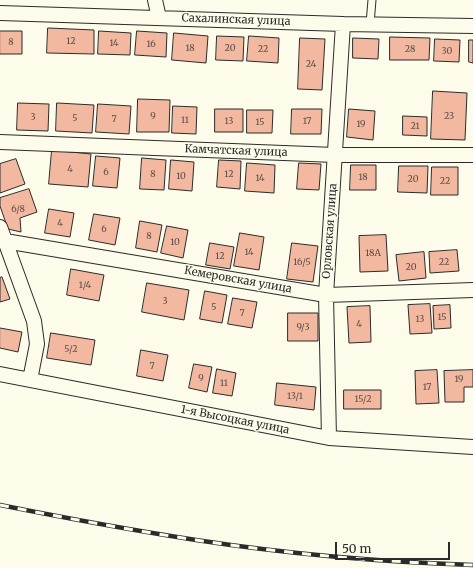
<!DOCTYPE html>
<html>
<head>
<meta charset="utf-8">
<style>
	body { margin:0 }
	#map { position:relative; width:473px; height:568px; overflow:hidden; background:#fdfbea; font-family:Merriweather,serif }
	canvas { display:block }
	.scale { position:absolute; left:335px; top:542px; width:115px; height:18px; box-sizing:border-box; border:2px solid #2b2b2b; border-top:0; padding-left:5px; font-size:12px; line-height:14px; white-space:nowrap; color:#2b2b2b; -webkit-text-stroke:3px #fdfbea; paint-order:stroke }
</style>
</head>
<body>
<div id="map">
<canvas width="473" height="568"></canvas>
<div class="scale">50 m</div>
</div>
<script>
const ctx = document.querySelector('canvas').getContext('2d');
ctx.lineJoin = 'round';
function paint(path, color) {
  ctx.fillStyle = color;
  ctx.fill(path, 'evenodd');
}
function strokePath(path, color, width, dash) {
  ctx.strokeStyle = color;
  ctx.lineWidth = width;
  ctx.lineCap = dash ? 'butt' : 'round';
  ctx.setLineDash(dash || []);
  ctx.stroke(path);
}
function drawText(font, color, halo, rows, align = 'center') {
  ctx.font = font + ' Merriweather,serif';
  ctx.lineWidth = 3;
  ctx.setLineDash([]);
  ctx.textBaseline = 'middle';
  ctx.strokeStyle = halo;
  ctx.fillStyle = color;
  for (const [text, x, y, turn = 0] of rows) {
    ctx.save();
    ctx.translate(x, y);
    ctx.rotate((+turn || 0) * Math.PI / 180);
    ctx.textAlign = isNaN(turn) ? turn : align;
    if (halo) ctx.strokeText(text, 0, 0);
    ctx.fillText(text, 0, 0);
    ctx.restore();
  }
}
const building = new Path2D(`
	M48,28L94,30V54L47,53Z
	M0,31H22V54H0Z
	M99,31L131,33L130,55L98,54Z
	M137,31L167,33L166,57L135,55Z
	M174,33L208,36L206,63L172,60Z
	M217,36L244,37L243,61L216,60Z
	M249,36L279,38L278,63L247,61Z
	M390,37L430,38L429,60H390Z
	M300,38L325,39L322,90L298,89Z
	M353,38L379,39L378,59L353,58Z
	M435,39L460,40L459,62L434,61Z
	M469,40H473V63L469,62Z
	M433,91L467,93L465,140L431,139Z
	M138,99L170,100L169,132H137Z
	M18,103L49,104L48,131L17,130Z
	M57,103L94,105L92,133L56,131Z
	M98,104L131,106L129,134L96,132Z
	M173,106L197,107L196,134L172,133Z
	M215,109H243V132H215Z
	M292,109H322L321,134H291Z
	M349,109L375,111L373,140L347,137Z
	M247,110H273L272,133H247Z
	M403,116L427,117V136L403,135Z
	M52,150L91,154L88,187L49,184Z
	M96,156L120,158L117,188L93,186Z
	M142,158L166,160L164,190L140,189Z
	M16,159L25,184L0,193V164Z
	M171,160L194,162L192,191L169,189Z
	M219,160L241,161L240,189L217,187Z
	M247,163L275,165L274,193L245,191Z
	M299,163L321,164L319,190L297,189Z
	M351,165H376V190H350Z
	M399,166H428L427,193L398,192Z
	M432,167H458V195H431Z
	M29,189L37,212L20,218L21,232L8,229L0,206V198Z
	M49,209L74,213L70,237L45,233Z
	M94,214L120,218L115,245L89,240Z
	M140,221L162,225L157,252L136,248Z
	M167,226L188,230L183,258L161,253Z
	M240,233L264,237L259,270L234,266Z
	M386,235L388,271L360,272L359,236Z
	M210,243L234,247L230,269L206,265Z
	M292,243L318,246L313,282L287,279Z
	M457,250L459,271L430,273L429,252Z
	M424,252L426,278L399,281L396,255Z
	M71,269L104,275L99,301L67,295Z
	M2,277L10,299L0,302V278Z
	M147,283L189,290L184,320L142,312Z
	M205,291L227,295L222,323L200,319Z
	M233,298L257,302L252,328L228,324Z
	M430,304L432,333L410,334L408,305Z
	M450,305L451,328L434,329L433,306Z
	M370,306L371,342L349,343L347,307Z
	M288,313H318V341H288Z
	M0,328L22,332L18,352L0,348Z
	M51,333L95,340L91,365L47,358Z
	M141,350L168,355L163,381L137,376Z
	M194,364L212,367L207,392L189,388Z
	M217,369L236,373L232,396L213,393Z
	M437,370L439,403L416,404L415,371Z
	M473,370V387H464V402H445L444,371Z
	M277,383L316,387L314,410L275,405Z
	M344,390H381V409H344Z`);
const lane = new Path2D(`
	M370,24L372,0`);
const street = new Path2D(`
	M155,0L159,18
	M0,13L343,24L473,26
	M0,142L335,155H473
	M0,227L34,321L37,344L30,380
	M5,241L326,295L473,290
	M0,374L329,438L473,447
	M329,438L326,295L343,24`);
const rail = new Path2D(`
	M0,505C65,518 131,530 196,540C288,554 381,562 473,565`);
const numberNames = [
	["12",71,41],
	["8",11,42],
	["14",114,43],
	["16",151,44],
	["18",190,48],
	["20",230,48],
	["22",263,49],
	["28",410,49],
	["30",447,51],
	["24",311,64],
	["9",153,116],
	["23",449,116],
	["3",33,117],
	["5",75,118],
	["7",114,119],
	["11",185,120],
	["13",229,121],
	["17",307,121],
	["15",260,122],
	["19",361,124],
	["21",415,126],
	["4",70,169],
	["6",106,172],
	["8",153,174],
	["12",229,174],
	["10",181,176],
	["18",363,177],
	["14",260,178],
	["20",413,179],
	["22",445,181],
	["6/8",18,209],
	["4",60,223],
	["6",104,229],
	["8",149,236],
	["10",175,242],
	["14",249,252],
	["18А",373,253],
	["12",220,256],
	["16/5",302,262],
	["22",444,262],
	["20",411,267],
	["1/4",85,285],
	["3",165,301],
	["5",214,307],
	["7",242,313],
	["15",442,317],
	["13",420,319],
	["4",359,324],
	["9/3",303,327],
	["5/2",71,349],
	["7",152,366],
	["9",201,378],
	["19",459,379],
	["11",224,383],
	["17",427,387],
	["13/1",295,396],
	["15/2",363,399]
];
const streetNames = [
	["Сахалинская улица",236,20,2],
	["Камчатская улица",236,151,2],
	["Орловская улица",330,231,-86],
	["Кемеровская улица",238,280,10],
	["1-я Высоцкая улица",235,420,11]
];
paint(building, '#f2b8a0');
strokePath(building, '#2b2b2b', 1);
strokePath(lane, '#2b2b2b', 9);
strokePath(street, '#2b2b2b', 16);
strokePath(lane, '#fdfbea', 7);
strokePath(street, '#fdfbea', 14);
strokePath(rail, '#2b2b2b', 4.5);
strokePath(rail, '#fdfbea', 3, [9]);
drawText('9px', '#5d4e48', null, numberNames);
drawText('11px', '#2b2b2b', '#fdfbea', streetNames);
</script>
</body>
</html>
